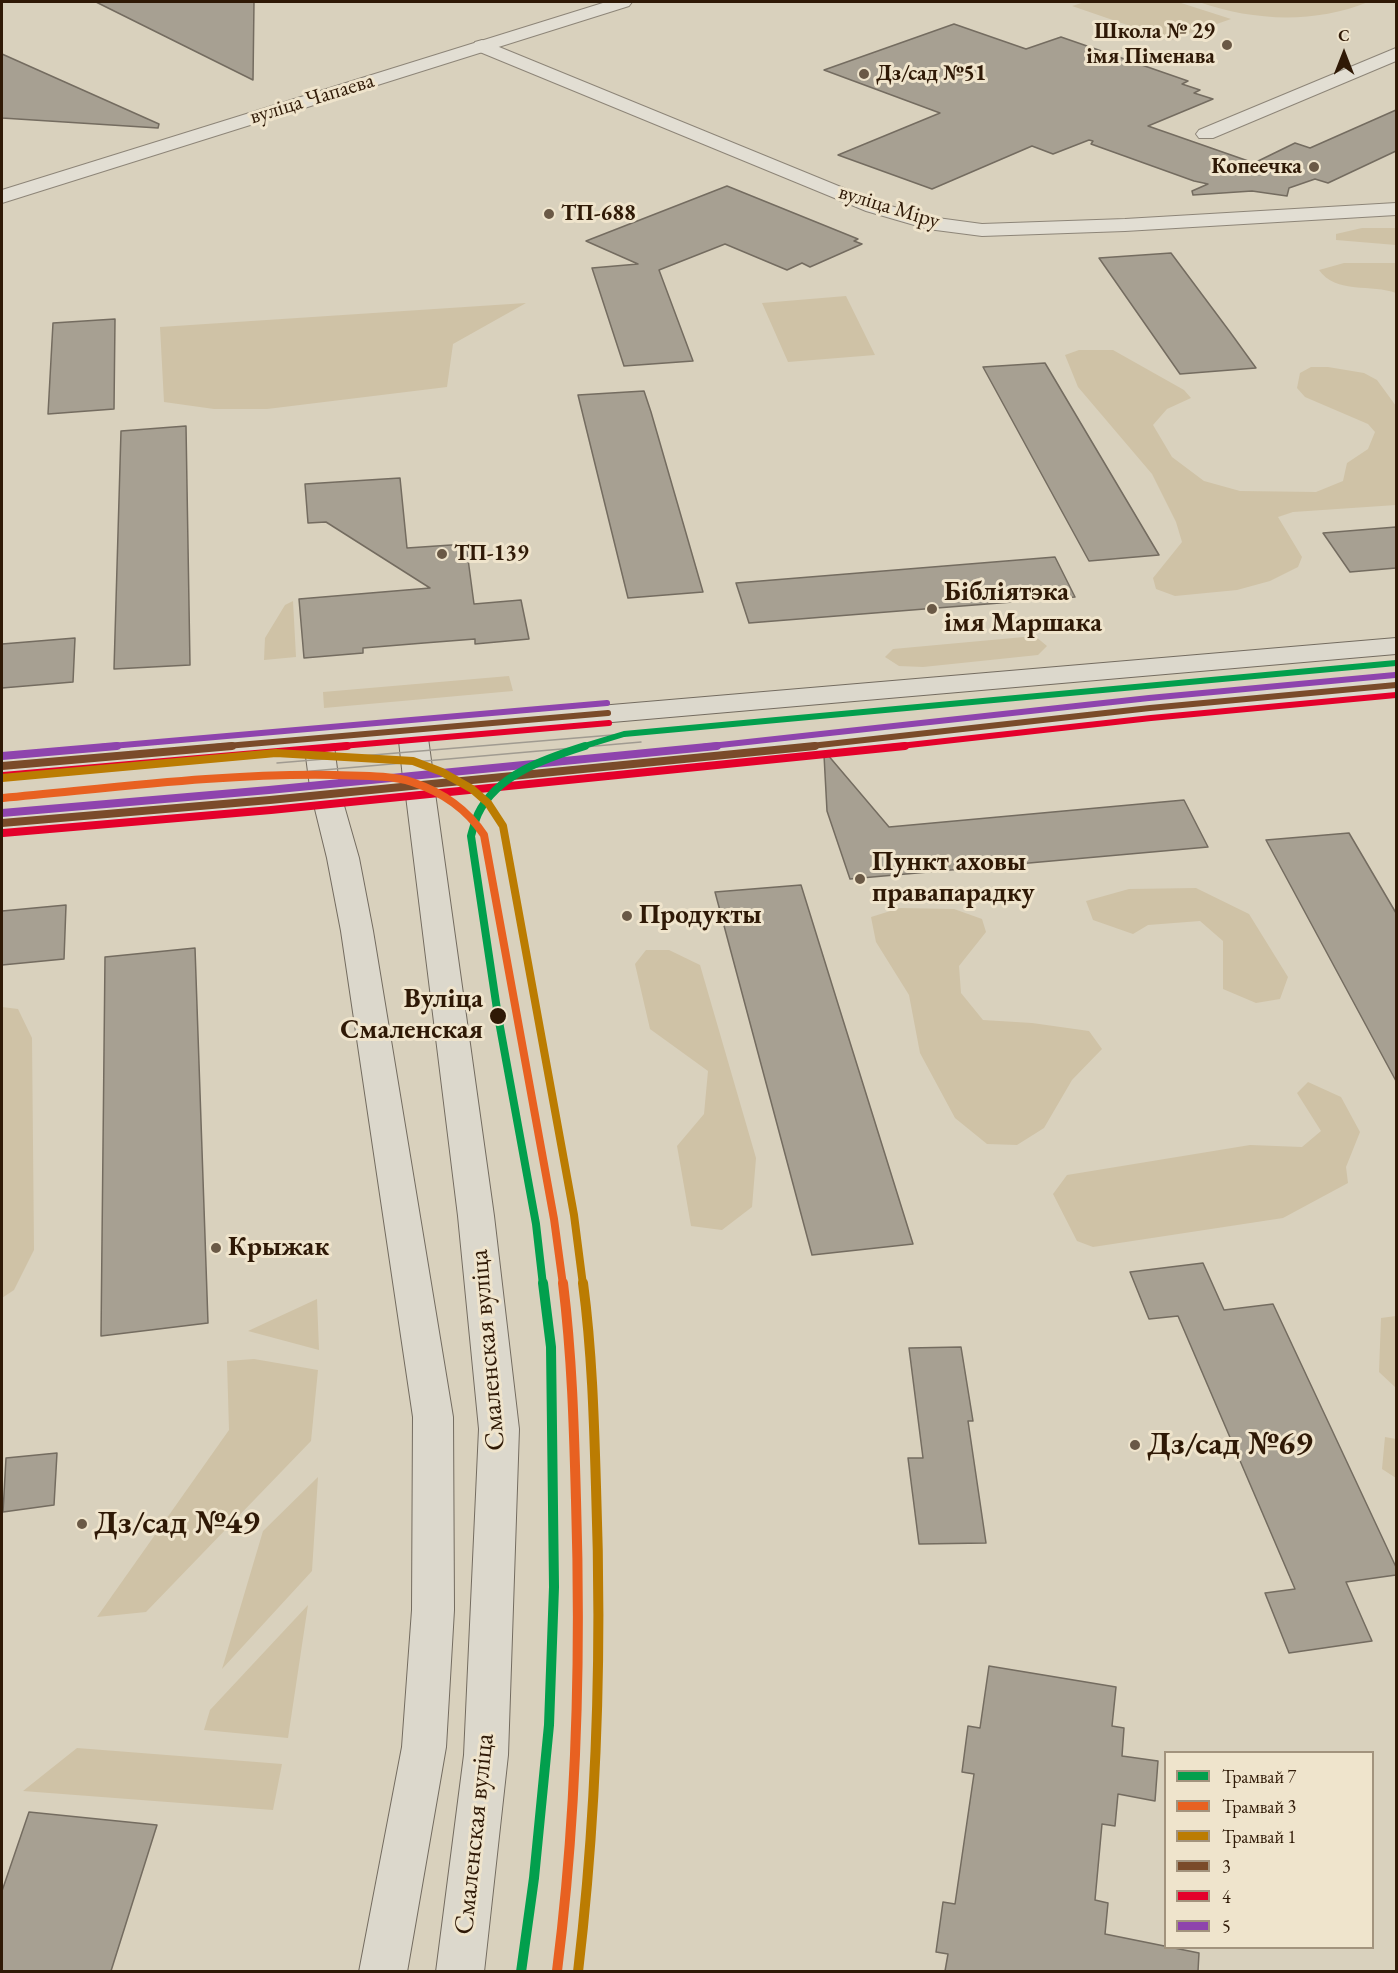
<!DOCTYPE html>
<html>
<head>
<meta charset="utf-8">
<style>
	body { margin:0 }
	#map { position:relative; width:1398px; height:1973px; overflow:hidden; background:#d9d1bd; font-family:"EB Garamond",serif }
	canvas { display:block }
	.frame { position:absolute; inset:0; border:3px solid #2f1906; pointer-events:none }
	.legend { position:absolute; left:1164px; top:1751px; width:210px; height:198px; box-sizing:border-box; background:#efe4cc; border:2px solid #a2937d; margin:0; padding:8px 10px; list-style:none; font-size:18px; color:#2f1906 }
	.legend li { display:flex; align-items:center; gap:12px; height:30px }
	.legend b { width:30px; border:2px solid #a2937d }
	.north { position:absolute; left:1314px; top:24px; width:60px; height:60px; -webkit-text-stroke:4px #efe4cc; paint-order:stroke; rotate:0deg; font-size:16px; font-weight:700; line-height:24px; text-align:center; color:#2f1906 }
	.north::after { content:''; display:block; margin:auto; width:21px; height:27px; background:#2f1906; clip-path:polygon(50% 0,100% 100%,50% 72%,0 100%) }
</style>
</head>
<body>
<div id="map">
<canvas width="1398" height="1973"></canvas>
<div class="frame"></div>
<ul class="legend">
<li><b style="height:8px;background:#029f4d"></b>Трамвай 7</li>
<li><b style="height:8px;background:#e86121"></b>Трамвай 3</li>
<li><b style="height:8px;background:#bb7c02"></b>Трамвай 1</li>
<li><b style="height:8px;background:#7a4b2a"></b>3</li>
<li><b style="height:8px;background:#e4002b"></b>4</li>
<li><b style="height:8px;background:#8e44ad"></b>5</li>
</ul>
<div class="north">С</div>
</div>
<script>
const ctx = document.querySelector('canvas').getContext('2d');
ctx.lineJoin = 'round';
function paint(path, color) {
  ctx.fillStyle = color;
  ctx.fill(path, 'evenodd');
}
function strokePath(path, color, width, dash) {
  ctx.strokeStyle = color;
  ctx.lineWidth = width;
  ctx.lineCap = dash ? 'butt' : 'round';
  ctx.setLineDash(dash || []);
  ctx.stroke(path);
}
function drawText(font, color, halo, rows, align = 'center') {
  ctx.font = font + ' "EB Garamond",serif';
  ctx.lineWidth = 6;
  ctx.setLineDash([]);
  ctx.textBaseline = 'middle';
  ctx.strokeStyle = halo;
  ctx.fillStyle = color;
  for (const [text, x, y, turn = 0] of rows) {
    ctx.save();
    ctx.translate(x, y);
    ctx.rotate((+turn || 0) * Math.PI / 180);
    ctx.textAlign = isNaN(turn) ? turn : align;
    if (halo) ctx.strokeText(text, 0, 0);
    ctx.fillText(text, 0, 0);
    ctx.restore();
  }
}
const green = new Path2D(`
	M1085,2H1178L1231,19L1171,40L1072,6Z
	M1199,2H1368C1314,24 1253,21 1199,2Z
	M1362,228H1396V245L1336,240V234Z
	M1344,263H1396V293C1373,284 1335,294 1319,270Z
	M846,296L875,355L788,362L762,303Z
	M526,303L453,344L447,387L267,409H214L164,402L160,327Z
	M1079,350H1113L1184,390L1191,398L1167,409L1153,425L1172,457L1204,481L1240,491L1316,492L1343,481L1347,463L1368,449L1375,432L1368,424L1305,397L1297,388L1300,373L1311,367H1328L1364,373L1377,380L1396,406V505L1293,512L1278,517L1302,557L1298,567L1270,581L1237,590L1175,596L1156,589L1153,578L1182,542L1176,522L1152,474L1078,387L1065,355Z
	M293,601L296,657L264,660L265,638L285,605Z
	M1035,636L1047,646L1038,655L923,667L899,666L885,657L893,649Z
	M509,676L513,691L324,708L323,692Z
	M1196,888L1249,914L1288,977L1280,999L1256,1003L1223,989V941L1200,921L1148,925L1133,934L1093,920L1086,901L1129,889Z
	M900,908L954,909L982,919L986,932L959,966L961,993L983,1020L1032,1023L1089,1031L1102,1049L1072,1080L1044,1128L1017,1145L987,1144L955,1118L920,1053L909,995L876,942L871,917Z
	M646,950H669L700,965L756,1158L752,1207L722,1230L691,1226L677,1146L704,1114L708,1071L650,1029L635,964Z
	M2,1007L18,1009L32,1038L34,1250L14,1290L2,1298Z
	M1308,1082L1341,1097L1360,1132L1346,1167L1348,1183L1283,1218L1093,1247L1077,1241L1053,1194L1067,1175L1250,1145L1302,1147L1321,1131L1297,1093Z
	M317,1299L319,1350L248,1331Z
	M1396,1316V1388L1379,1372L1381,1318Z
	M254,1359L318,1370L311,1441L146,1612L97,1617L229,1430L227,1361Z
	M1385,1437L1396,1439V1478L1382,1469Z
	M318,1477L312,1571L222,1669L263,1531Z
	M308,1605L288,1738L204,1730L210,1710Z
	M77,1748L282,1764L273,1810L23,1791Z`);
const building = new Path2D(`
	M96,2H254L253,80Z
	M954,24L1026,49L1061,37L1188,81L1182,84L1200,90L1194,93L1213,99L1148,126L1254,163L1295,143L1310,148L1396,110V151L1328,183L1315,179L1289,188L1287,196L1252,191L1193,195L1192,191L1208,184L1194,181L1091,144L1093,141L1089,140L1053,154L1032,146L932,189L838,155L940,113L824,70Z
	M2,54L159,124L158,128L2,118Z
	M727,186L858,239L854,241L862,244L810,267L802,263L787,270L725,244L659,270L693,361L624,366L592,268L638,264L586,241Z
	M1171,253L1230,332L1256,368L1180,374L1099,258Z
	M115,319L114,409L48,414L53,323Z
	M1045,363L1159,555L1089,561L983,367Z
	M644,391L651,412L703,592L628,598L578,395Z
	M186,426L190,665L114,669L121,431Z
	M400,478L407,548L466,544L474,604L521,600L529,639L475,644V639L424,643L363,648V653L304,658L299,599L430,588L326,522L308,523L305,484Z
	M1396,527V568L1350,572L1323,533Z
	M1055,557L1075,597L749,623L736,583Z
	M75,638L73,682L2,688V644Z
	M827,754L889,827L1184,800L1208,847L850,879L827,811L824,755Z
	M1349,833L1396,913V1081L1266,840Z
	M801,885L838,1004L913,1244L812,1255L715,892Z
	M66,905L64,959L2,965V911Z
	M195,948L208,1323L101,1336L105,957Z
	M1203,1263L1224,1310L1273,1304L1396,1567V1575L1346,1582L1372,1641L1289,1653L1265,1593L1295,1589L1178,1316L1149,1319L1130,1272Z
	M961,1347L973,1421H968L986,1543L919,1544L908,1458H923L909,1348Z
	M57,1453L54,1505L3,1512L6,1458Z
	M989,1666L1116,1687L1112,1726L1124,1728L1122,1756L1158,1761L1155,1801L1118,1794L1115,1826L1102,1824L1095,1900L1108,1903L1105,1934L1199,1953L1198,1971H945L948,1954L936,1952L943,1902L955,1904L974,1774L962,1772L968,1726L980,1728Z
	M29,1812L157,1825L111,1971H2V1891Z`);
const minor = new Path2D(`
	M482,40L880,203L930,217L982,224L1125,219L1396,203V215L1125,231L982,236L928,229L866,211L475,50L473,46L475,42Z
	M1396,48V61L1213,138H1199L1196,134L1199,130Z`);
const tertiary = new Path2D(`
	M606,2H632L629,6L2,203V190Z`);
const primary = new Path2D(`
	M1396,638V654L428,738L433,775L788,740L1150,699L1396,677V694C1075,724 756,761 435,793L494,1216L519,1429L508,1755L484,1972H436L464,1755L479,1429L458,1216L406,796L343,802L359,858L373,931L453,1417L454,1610L446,1747L407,1972H359L402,1747L412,1610L413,1417L341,931L327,858L314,805L2,832V814L310,787L305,749L2,775V757ZM399,741L403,778L339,784L334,746Z`);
const tram = new Path2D(`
	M277,763L624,734
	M278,774L641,742`);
const bus1Far1 = new Path2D(`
	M215,747L608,713
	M802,747L1150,708L1396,685`);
const bus1 = new Path2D(`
	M2,766L232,746
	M2,823L270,800L815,746`);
const bus2Far1 = new Path2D(`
	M330,747L609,723
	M891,747L1151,718L1396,695`);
const bus2 = new Path2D(`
	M3,776L347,746
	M3,833L271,810L905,746`);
const bus3Far1 = new Path2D(`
	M100,747L607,703
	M702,747L1149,698L1395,675`);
const bus3 = new Path2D(`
	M2,756L117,746
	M2,813L269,790L717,746`);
const tram1Far2 = new Path2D(`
	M581,747L624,734L1396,663`);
const tram1Far1 = new Path2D(`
	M543,1285L536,1224L498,1016L471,836C473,829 475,821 478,814C497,774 547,758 585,746`);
const tram1 = new Path2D(`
	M521,1972L534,1878L549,1725L554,1587L551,1347L543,1283`);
const tram2Far1 = new Path2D(`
	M3,798C113,788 225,773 335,775C357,776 391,775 412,782C442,792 467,809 484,835L554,1219L563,1285`);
const tram2 = new Path2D(`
	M557,1971C577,1814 581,1658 576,1500C574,1427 572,1356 563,1283`);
const tram3Far1 = new Path2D(`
	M2,778L276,753L413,761L442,772L472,789L488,803L503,826L574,1215L583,1285`);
const tram3 = new Path2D(`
	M578,1972C597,1811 602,1649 596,1487C594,1419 592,1351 583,1283`);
const markers = [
	[1227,45,6,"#6a5946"],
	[864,74,6,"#6a5946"],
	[1314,167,6,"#6a5946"],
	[549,214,6,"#6a5946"],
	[442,554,6,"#6a5946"],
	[932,609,6,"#6a5946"],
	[860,879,6,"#6a5946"],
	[627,916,6,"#6a5946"],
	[498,1016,9,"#2f1906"],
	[216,1248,6,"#6a5946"],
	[1135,1445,6,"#6a5946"],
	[82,1524,6,"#6a5946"]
];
const farPoinames = [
	["Школа № 29",1215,32,"right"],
	["імя Піменава",1215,57,"right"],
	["Дз/сад №51",876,74],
	["Копеечка",1302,167,"right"],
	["ТП-688",561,214],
	["ТП-139",454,554]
];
const farStreetnames = [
	["вуліца Чапаева",312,99,-17],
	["вуліца Міру",889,207,17]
];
const poiNames = [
	["Бібліятэка",944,593],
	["імя Маршака",944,624],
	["Пункт аховы",872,863],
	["правапарадку",872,894],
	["Продукты",639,916],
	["Крыжак",228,1248]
];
const stopNames = [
	["Вуліца",483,1000],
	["Смаленская",483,1031]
];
const streetNames = [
	["Смаленская вуліца",488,1350,-95],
	["Смаленская вуліца",475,1834,-84]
];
const nearPoinames = [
	["Дз/сад №69",1147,1445],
	["Дз/сад №49",94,1524]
];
paint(green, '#cfc2a6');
paint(building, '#a7a092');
strokePath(building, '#746c60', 1.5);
strokePath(minor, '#8d8578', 2);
strokePath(tertiary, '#8d8578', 2);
strokePath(primary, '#746c60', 2);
paint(minor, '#e2ded3');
paint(tertiary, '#e2ded3');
paint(primary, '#dcd8cc');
strokePath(tram, '#a09b91', 1.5);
strokePath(bus1Far1, '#7a4b2a', 6);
strokePath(bus1, '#7a4b2a', 8);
strokePath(bus2Far1, '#e4002b', 6);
strokePath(bus2, '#e4002b', 8);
strokePath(bus3Far1, '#8e44ad', 6);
strokePath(bus3, '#8e44ad', 8);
strokePath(tram1Far2, '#029f4d', 6);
strokePath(tram1Far1, '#029f4d', 8);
strokePath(tram1, '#029f4d', 10);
strokePath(tram2Far1, '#e86121', 8);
strokePath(tram2, '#e86121', 10);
strokePath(tram3Far1, '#bb7c02', 8);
strokePath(tram3, '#bb7c02', 10);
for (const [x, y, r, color] of markers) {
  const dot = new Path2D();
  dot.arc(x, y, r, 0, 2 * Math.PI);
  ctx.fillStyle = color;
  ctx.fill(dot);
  strokePath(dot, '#efe4cc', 2);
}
drawText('bold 22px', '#2f1906', '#efe4cc', farPoinames, 'left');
drawText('22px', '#2f1906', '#efe4cc', farStreetnames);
drawText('bold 27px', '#2f1906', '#efe4cc', poiNames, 'left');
drawText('bold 27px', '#2f1906', '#efe4cc', stopNames, 'right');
drawText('27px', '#2f1906', '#efe4cc', streetNames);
drawText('bold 33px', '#2f1906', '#efe4cc', nearPoinames, 'left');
</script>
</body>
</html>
